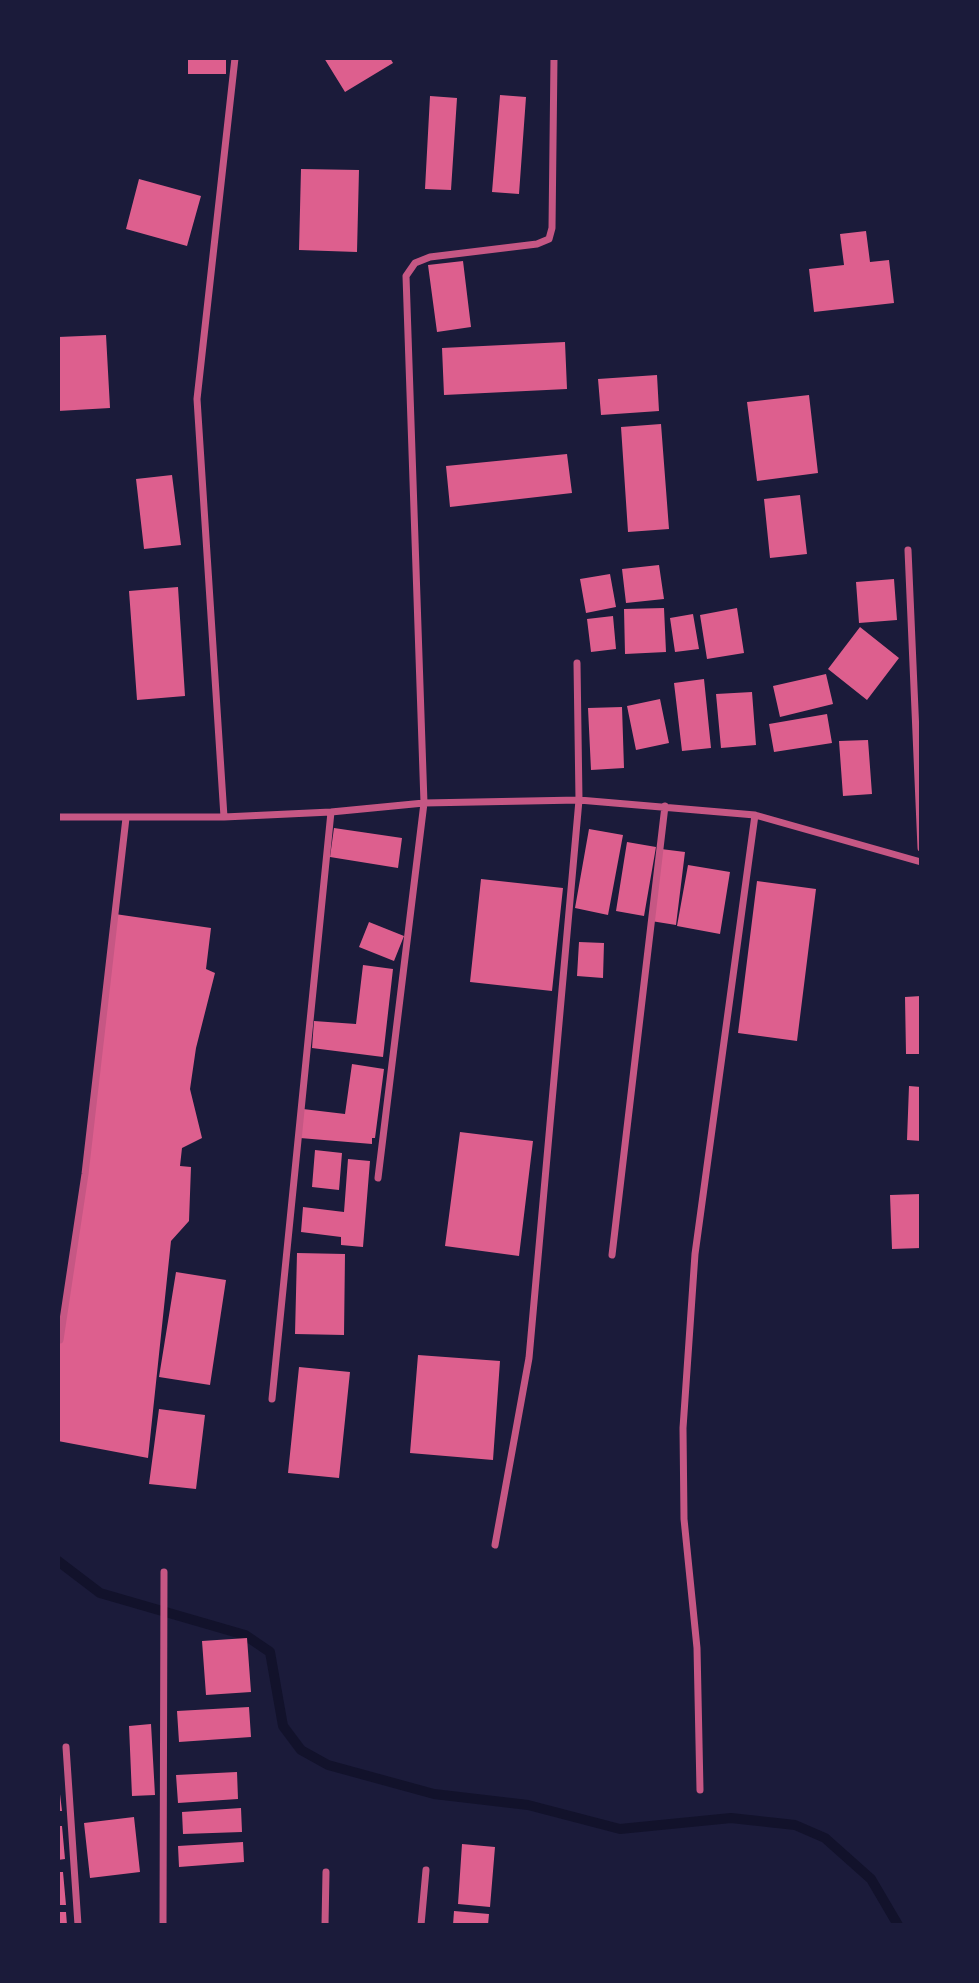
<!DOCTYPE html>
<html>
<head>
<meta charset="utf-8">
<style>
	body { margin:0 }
	#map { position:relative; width:979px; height:1983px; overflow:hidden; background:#1b1b3a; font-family:Lato,sans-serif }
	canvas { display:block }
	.frame { position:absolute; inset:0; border:60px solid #1b1b3a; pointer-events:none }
</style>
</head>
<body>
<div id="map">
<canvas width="979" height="1983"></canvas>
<div class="frame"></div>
</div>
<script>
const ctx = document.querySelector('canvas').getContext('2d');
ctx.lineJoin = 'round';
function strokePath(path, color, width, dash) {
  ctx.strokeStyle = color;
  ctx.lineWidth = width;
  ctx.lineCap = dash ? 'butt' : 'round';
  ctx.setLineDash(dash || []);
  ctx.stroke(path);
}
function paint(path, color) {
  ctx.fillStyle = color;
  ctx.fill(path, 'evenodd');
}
const stream = new Path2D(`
	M58,1561L100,1593L245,1635L270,1652L283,1726L301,1750L328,1765L434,1794L528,1805L620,1829L731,1818L795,1825L825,1838L871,1879L898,1925`);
const building = new Path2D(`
	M188,58H226V74H188Z
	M324,58H390L393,63L345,92Z
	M500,95L526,97L519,194L492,192Z
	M430,96L457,98L451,190L425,189Z
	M301,169L359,170L357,252L299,250Z
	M139,179L201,196L187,246L126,229Z
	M866,231L870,262L889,260L894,303L814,312L809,269L844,265L840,234Z
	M463,261L471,327L437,332L428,265Z
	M106,335L110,408L58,411V337Z
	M565,342L567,389L444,395L442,348Z
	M657,375L659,411L601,415L598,379Z
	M809,395L818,473L757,481L747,402Z
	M661,424L669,529L628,532L621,427Z
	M567,454L572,493L450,507L446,466Z
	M172,475L181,545L144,549L136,479Z
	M800,495L807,554L770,558L764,499Z
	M659,565L664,599L626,603L622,569Z
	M610,574L616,607L586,613L580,579Z
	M894,579L897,620L859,623L856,582Z
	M178,587L185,696L137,700L129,591Z
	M664,608L666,652L625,654L624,609Z
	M737,608L744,653L707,659L700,615Z
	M693,614L699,649L675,652L670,618Z
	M613,616L616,649L591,652L587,619Z
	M860,627L899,658L867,700L828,669Z
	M826,674L833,704L780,717L773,686Z
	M704,679L711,748L682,751L674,683Z
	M752,692L756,745L721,748L716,694Z
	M660,699L669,743L636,750L627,706Z
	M622,707L624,768L591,770L588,708Z
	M827,714L832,743L774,752L769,724Z
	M868,740L872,794L843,796L839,741Z
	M334,828L402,838L398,868L330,857Z
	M589,829L623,835L608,915L575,908Z
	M627,842L656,847L644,916L616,911Z
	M661,849L685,852L676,925L651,921Z
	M688,865L730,872L720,934L677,926Z
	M481,879L563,888L552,991L470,982Z
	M757,881L816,889L797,1041L738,1033Z
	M115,914L211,928L206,969L215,973L196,1048L190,1089L202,1138L182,1148L180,1166L191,1167L189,1221L171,1241L148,1458L58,1441V1354L85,1175Z
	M369,922L404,936L394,961L359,947Z
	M579,942L604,943L603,978L577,976Z
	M363,965L393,969L383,1057L312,1048L314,1021L356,1024Z
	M921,996V1054H906L905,997Z
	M352,1064L384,1069L375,1138H372V1144L300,1138L303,1109L345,1114Z
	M909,1086L921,1087V1141L907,1140Z
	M460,1132L533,1141L519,1256L445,1246Z
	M315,1150L342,1153L339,1190L312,1187Z
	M348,1159L370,1161L363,1247L341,1245V1237L301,1232L303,1207L344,1212Z
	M921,1194V1248L892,1249L890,1195Z
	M297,1253L345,1254L344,1335L295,1334Z
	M176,1272L226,1280L210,1385L159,1377Z
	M418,1355L500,1361L493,1460L410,1453Z
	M299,1367L350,1372L339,1478L288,1473Z
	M159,1409L205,1415L196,1489L149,1484Z
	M247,1638L251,1692L206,1695L202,1641Z
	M249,1707L251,1737L179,1742L177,1711Z
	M151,1724L155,1795L132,1796L129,1726Z
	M237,1772L238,1799L178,1803L176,1775Z
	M58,1777L62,1811H58Z
	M241,1808L242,1832L183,1834L182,1812Z
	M134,1817L140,1872L90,1878L84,1823Z
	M58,1826H62L65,1859L58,1860Z
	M243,1842L244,1862L179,1867L178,1846Z
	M462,1844L495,1847L490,1907L458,1904Z
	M58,1872H63L66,1905H58Z
	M454,1911L489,1914L488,1925H453Z
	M58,1912H66L67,1925H58Z`);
const minor = new Path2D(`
	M908,550L921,848
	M58,817H224L331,812L424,803L579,800L755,815L921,862
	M224,817L197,399L235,58
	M378,1178L424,803L406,276L415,263L430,257L537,244L549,239L552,228L554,58
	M612,1255L665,806
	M60,1340L85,1174L126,818
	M272,1399L331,812
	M495,1545L529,1358L579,800L577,663
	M66,1747L78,1925
	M700,1790L697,1648L684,1519L683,1428L695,1254L755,815
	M163,1925L164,1572
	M325,1925L326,1872
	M421,1925L426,1870`);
strokePath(stream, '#12122b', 10);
paint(building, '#dd5f8e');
strokePath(minor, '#c65784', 7);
</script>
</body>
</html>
